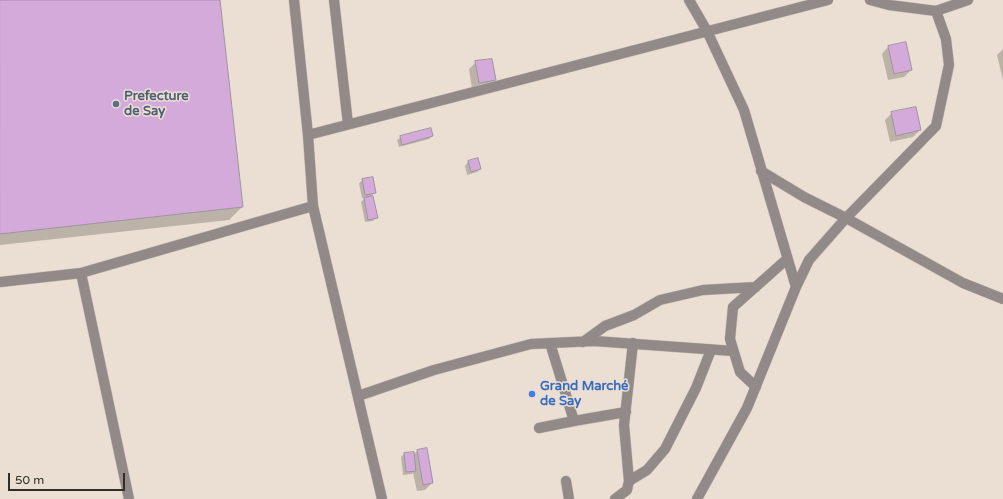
<!DOCTYPE html>
<html>
<head>
<meta charset="utf-8">
<style>
	body { margin:0 }
	#map { position:relative; width:1003px; height:499px; overflow:hidden; background:#ebdfd3; font-family:"Varela Round",sans-serif }
	canvas { display:block }
	.scale { position:absolute; left:8px; top:473px; width:117px; height:18px; box-sizing:border-box; border:2px solid #312d28; border-top:0; padding-left:5px; font-size:12px; line-height:14px; white-space:nowrap; color:#312d28; -webkit-text-stroke:3px #ebdfd3; paint-order:stroke }
</style>
</head>
<body>
<div id="map">
<canvas width="1003" height="499"></canvas>
<div class="scale">50 m</div>
</div>
<script>
const ctx = document.querySelector('canvas').getContext('2d');
ctx.lineJoin = 'round';
function paint(path, color) {
  ctx.fillStyle = color;
  ctx.fill(path, 'evenodd');
}
function strokePath(path, color, width, dash) {
  ctx.strokeStyle = color;
  ctx.lineWidth = width;
  ctx.lineCap = dash ? 'butt' : 'round';
  ctx.setLineDash(dash || []);
  ctx.stroke(path);
}
function drawText(font, color, halo, rows, align = 'center') {
  ctx.font = font + ' "Varela Round",sans-serif';
  ctx.lineWidth = 3;
  ctx.setLineDash([]);
  ctx.textBaseline = 'middle';
  ctx.strokeStyle = halo;
  ctx.fillStyle = color;
  for (const [text, x, y, turn = 0] of rows) {
    ctx.save();
    ctx.translate(x, y);
    ctx.rotate((+turn || 0) * Math.PI / 180);
    ctx.textAlign = isNaN(turn) ? turn : align;
    if (halo) ctx.strokeText(text, 0, 0);
    ctx.fillText(text, 0, 0);
    ctx.restore();
  }
}
const shadow = new Path2D(`
	M0,0H219L242,207L229,220L0,245Z
	M888,47L911,70L904,77L888,80L882,54Z
	M1003,49V80L997,55Z
	M476,62L495,79L488,86L472,89L469,69Z
	M892,113L920,130L913,137L890,142L885,120Z
	M432,136L429,139L399,147L397,140L401,137Z
	M477,159L480,169L477,172L467,175L465,166L468,162Z
	M363,180L374,193L370,198L376,217L373,221L365,222L361,202L366,197L362,198L359,183Z
	M417,451L432,483L425,490L417,491L413,473L412,474L403,475L401,457L404,454L413,455Z`);
const building = new Path2D(`
	M0,0H220L243,207L0,234Z
	M906,42L912,70L894,74L888,46Z
	M492,59L496,80L479,83L475,61Z
	M916,107L921,130L896,136L891,112Z
	M431,128L433,136L402,145L400,136Z
	M478,158L481,169L471,172L468,161Z
	M373,177L376,193L365,195L362,179Z
	M373,196L378,218L368,220L364,198Z
	M427,448L433,483L423,485L417,450Z
	M414,452L416,471L406,472L404,453Z`);
const minor = new Path2D(`
	M294,0L308,135L313,206L382,499
	M334,0L348,124
	M689,0L707,31L744,110L796,287
	M936,11L968,0
	M308,135L828,0
	M761,171L804,197L846,218L963,283L1003,299
	M81,273L129,499
	M0,282L81,273L313,206
	M583,342L605,326L634,315L660,300L703,290L756,287
	M550,343L574,421L626,412
	M756,387L740,372L730,339L733,307L787,259
	M358,396L434,370L531,344L594,341L733,351
	M539,428L574,421
	M566,481L569,499
	M629,481L647,470L665,449L696,388L711,350
	M615,499L627,490L629,481L624,425L633,343
	M697,499L747,408L796,287L809,260L846,218L936,126L949,65L946,39L936,11L889,5L870,0`);
const markers = [
	[116,104,4,"#5c6f8a"],
	[532,394,4,"#3f7fe0"]
];
const serviceNames = [
	["Prefecture",124,97],
	["de Say",124,112]
];
const shopNames = [
	["Grand Marché",540,387],
	["de Say",540,402]
];
paint(shadow, '#0003');
paint(building, '#d4aadb');
strokePath(building, '#9e939f', 1);
strokePath(minor, '#c6bbb1', 11);
strokePath(minor, '#918a89', 10);
for (const [x, y, r, color] of markers) {
  const dot = new Path2D();
  dot.arc(x, y, r, 0, 2 * Math.PI);
  ctx.fillStyle = color;
  ctx.fill(dot);
  strokePath(dot, '#ebdfd3', 1.5);
}
drawText('bold 13px', '#4e5e75', '#ebdfd3', serviceNames, 'left');
drawText('bold 13px', '#366cbe', '#ebdfd3', shopNames, 'left');
</script>
</body>
</html>
